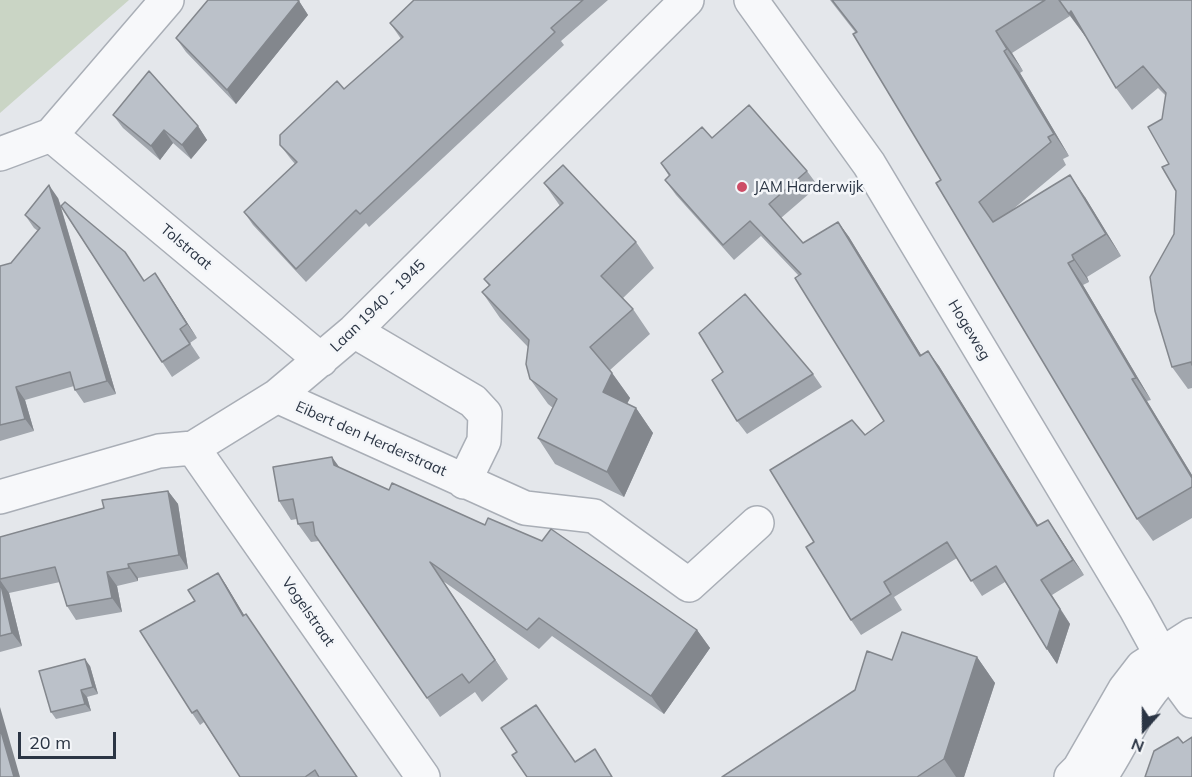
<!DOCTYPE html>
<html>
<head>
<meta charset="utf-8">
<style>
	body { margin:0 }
	#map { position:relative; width:1192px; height:777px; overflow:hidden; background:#e4e7eb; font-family:Mulish,sans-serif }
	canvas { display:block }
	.north { position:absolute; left:1114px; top:699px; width:60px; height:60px; -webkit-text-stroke:4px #f4f6f9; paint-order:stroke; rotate:201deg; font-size:16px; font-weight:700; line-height:24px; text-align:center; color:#2b3544 }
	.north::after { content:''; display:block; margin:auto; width:21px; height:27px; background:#2b3544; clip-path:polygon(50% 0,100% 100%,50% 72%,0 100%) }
	.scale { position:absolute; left:18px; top:732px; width:98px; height:27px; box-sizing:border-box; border:3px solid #2b3544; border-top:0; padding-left:8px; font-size:18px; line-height:21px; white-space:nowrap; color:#2b3544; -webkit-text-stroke:4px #f4f6f9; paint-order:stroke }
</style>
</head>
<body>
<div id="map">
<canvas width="1192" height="777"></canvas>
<div class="north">N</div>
<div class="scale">20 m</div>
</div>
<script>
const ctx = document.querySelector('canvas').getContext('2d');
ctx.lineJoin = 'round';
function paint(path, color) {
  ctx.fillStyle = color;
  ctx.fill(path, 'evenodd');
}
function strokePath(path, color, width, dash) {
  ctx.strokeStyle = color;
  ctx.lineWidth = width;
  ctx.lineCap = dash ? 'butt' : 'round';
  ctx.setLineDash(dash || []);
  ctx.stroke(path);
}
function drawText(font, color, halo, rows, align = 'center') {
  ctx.font = font + ' Mulish,sans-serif';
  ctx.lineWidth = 5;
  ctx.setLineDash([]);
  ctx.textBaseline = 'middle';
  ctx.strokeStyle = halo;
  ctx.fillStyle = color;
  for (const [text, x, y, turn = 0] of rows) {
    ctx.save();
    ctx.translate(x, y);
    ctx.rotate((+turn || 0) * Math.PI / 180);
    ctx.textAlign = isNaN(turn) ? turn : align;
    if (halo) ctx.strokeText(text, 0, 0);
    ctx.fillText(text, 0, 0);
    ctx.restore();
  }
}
const green = new Path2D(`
	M0,0H129L0,113Z`);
const minor = new Path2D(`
	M751,0L869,164L1136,609L1170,671L1192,701
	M51,135L321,360
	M0,154L51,135L167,0
	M354,331L473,401L485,414L484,441L464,482
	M277,396L525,508L594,516L689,585L757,523
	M193,448L423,777
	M0,497L159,451L193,448L277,396L354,331L687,0`);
const tertiary = new Path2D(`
	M1071,777L1079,769L1125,689L1142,667L1192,635
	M1100,777C1124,745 1139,695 1171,671C1177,666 1185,663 1192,659`);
const wall = new Path2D(`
	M414,0H608L561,41L564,45L369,227L366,223L306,282L253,225L244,212L295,164L290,158L280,145L401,39L390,23Z
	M830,0H1192V388L1188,389L1172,367L1176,191L1169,164L1162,119L1166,96L1158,88L1132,110L1116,88L1085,35V36L1070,16L1012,53L1023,71L1020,73L1069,156L1063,159L1066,165L1012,210L1085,197L1121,256L1087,277L1089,282L1083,285L1151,400L1147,401L1192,475V518L1153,541L1137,519L855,32Z
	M299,1L308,15L236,104L186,52L176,38Z
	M113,115L198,126L207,140L191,159L173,143L160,160L123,128Z
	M712,138L807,171L818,186L781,218L803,243L838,222L849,237L921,355L939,366L1038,526L1058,535L1084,575L1052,595L1070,624L1057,664L1047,649L1005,582L982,596L957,558L894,597L902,610L861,635L851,620L814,542L865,435L884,421L799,276L761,236L734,260L676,195L665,180L669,176L661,163Z
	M544,183L636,242L654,268L623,298L633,309L650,334L610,370L630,398L627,404L636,408L653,433L624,497L555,464L538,438L553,408L548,404L530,379L528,347L500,318L482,292L489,286L484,279L560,206Z
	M58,198L61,206L145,281L155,273L197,338L190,343L200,358L172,377L61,207L116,394L84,403L75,390L74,386L25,400L34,431L0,441V266L11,263L38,231L34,228L25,215Z
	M813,374L822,387L747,434L737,421Z
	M340,468L697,630L710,648L664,714L552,636L539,649L443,581L508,679L482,702L475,692L440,717L319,541L311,542L298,524L297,519L291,520L279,501Z
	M168,491L178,504L188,569L138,578V581L117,586L122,612L76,620L67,606L60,582L9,593L22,646L0,652V537Z
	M218,573L226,585L244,615L357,777H240L204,722L200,725L192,713L195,601Z
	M977,657L995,683L964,777H722L855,690L892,660Z
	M90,666L98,694L87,697L91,711L56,719L51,712Z`);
const shadedWall = new Path2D(`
	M299,1L308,15L236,104L227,90Z
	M1071,11L1086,33L1085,36L1069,14Z
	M996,31L1012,53L1023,71L1007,49Z
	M1004,51L1020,73L1069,156L1054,134Z
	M198,126L207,140L191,159L182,145Z
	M164,130L173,143L160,160L151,146Z
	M1070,175L1085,197L1121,256L1106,234Z
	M49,185L58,198L116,394L107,381Z
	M838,222L849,237L931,371L920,356Z
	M1072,255L1087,277L1089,282L1074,260Z
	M1068,263L1083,285L1151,400L1136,378Z
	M155,273L165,288L197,338L187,324Z
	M928,351L939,366L1048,541L1037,526Z
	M612,373L630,398L620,417L603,392Z
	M1132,379L1147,401L1192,475V478Z
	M16,387L25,400L34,431L25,419Z
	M636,408L653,433L624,497L607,472Z
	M332,457L345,475L334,465Z
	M168,491L178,504L188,569L179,555Z
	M1048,520L1058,535L1084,575L1073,560Z
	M430,562L443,581L508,679L495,660Z
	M128,564L138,578V581L129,568Z
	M107,572L117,586L122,612L112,598Z
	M218,573L226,585L252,628L243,616Z
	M0,580L9,593L22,646L12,633Z
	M1041,580L1070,624L1057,664L1047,649Z
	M697,630L710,648L664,714L651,696Z
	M977,657L995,683L964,777H956L944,759Z
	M85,659L90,666L98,694L93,687Z
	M81,690L87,697L91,711L85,704Z
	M0,707L20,777H14L0,728Z`);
const building = new Path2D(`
	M208,0H297L299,1L227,90L176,38Z
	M414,0H583L551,28L555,32L360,214L356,210L296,269L244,212L297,162L280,145V135L337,81L344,89L403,37L390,23Z
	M832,0H1045L996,31L1007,49L1004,51L1054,134L1048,137L1051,142L979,202L993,222L1070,175L1106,234L1072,255L1074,260L1068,263L1136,378L1132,379L1192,478V487L1137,519L936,183L941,180L853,34L857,32Z
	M1059,0H1192V365L1191,362L1172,367L1155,311L1150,277L1174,234L1176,191L1162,167L1169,164L1148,127L1162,119L1166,93L1143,66L1116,88L1071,11L1069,14Z
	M149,71L198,126L182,145L164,130L151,146L113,115Z
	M749,105L807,171L769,204L803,243L838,222L920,356L928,351L1037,526L1048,520L1073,560L1041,580L1060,609L1047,649L996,566L971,581L947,542L884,582L891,594L851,620L806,547L814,542L770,470L852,420L865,435L884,421L795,278L801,274L750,221L723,245L665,180L670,175L661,163L702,127L712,138Z
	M563,165L636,242L601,276L633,309L590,347L612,373L603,392L636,408L607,472L538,438L557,399L530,379L526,364L529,340L482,292L490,285L484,279L563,203L544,183Z
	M49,185L107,381L75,390L70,372L16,387L25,419L0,425V266L11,263L40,228L25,215Z
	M65,202L125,252L144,281L155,273L187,324L180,329L190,344L162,362L61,206Z
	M745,294L813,374L737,421L712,380L723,372L699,333Z
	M332,457L334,465L389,490L392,483L485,525L488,518L542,541L551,529L697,630L651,696L539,618L527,630L430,562L495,660L469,683L462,674L427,698L315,535L313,522L298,524L293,499L279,501L273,467Z
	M168,491L179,555L128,564L129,568L107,572L112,598L67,606L55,567L0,579V537L104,508L102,500Z
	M218,573L243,616L246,614L357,777H319L315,770L305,777H240L197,710L192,713L140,631L195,601L188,590Z
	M0,581L12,633L0,636Z
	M902,632L977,657L944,759L917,777H722L855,690L867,651L892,660Z
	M85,659L93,687L81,690L85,704L51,712L39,671Z
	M536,705L575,762L595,749L612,777H527L512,755L517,752L501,728Z
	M0,728L14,777H0Z
	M1178,737L1183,743L1192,737V777H1145L1154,751Z`);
const markers = [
	[742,187,6,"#cd4c66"]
];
const poiNames = [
	["JAM Harderwijk",754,187]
];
const streetNames = [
	["Tolstraat",186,247,40],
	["Laan 1940 - 1945",378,306,-44],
	["Hogeweg",969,330,59],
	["Eibert den Herderstraat",371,439,24],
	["Vogelstraat",308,612,55]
];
paint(green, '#cad5c5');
strokePath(minor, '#a9aeb6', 36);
strokePath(tertiary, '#a9aeb6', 36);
strokePath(minor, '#f7f8fa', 33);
strokePath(tertiary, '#f7f8fa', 33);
paint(wall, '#a1a6ad');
paint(shadedWall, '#83878d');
paint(building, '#bbc1c9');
strokePath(building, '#83878d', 1.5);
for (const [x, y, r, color] of markers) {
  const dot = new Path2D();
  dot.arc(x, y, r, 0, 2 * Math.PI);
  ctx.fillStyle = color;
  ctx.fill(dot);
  strokePath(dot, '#f4f6f9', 2);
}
drawText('15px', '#2b3544', '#f4f6f9', poiNames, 'left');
drawText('15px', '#2b3544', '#f4f6f9', streetNames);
</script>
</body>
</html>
